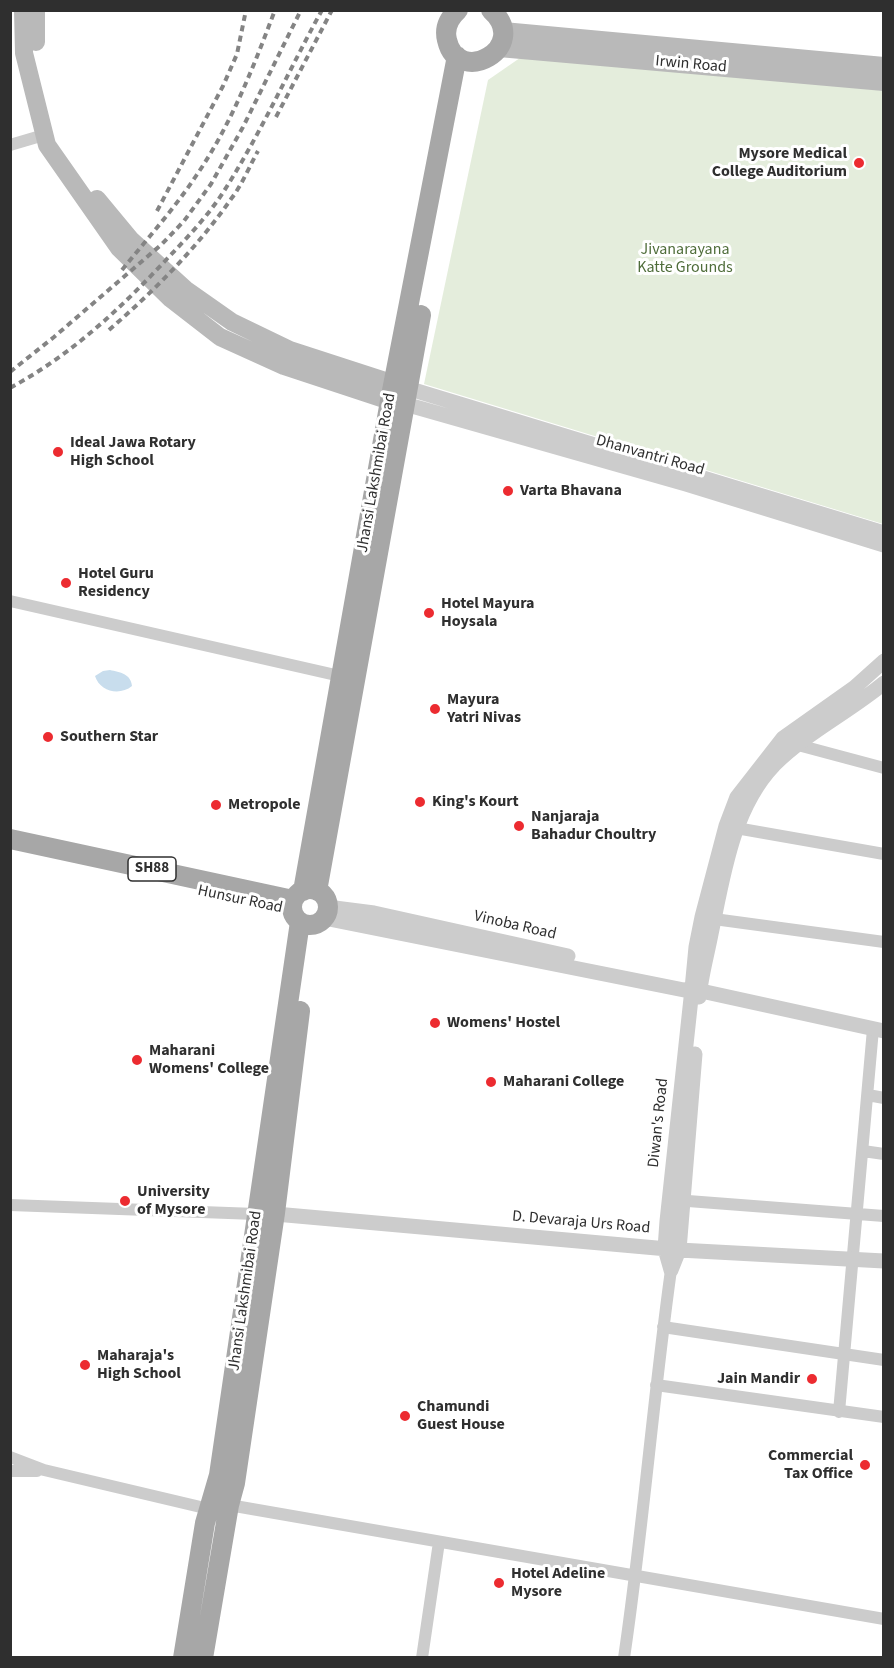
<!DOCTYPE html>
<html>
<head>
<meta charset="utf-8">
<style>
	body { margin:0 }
	#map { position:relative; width:894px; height:1668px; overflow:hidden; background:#fff; font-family:"Source Sans 3",sans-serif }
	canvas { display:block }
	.frame { position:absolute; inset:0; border:12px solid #2f2f2f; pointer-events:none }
</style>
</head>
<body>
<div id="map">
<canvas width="894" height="1668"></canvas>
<div class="frame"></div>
</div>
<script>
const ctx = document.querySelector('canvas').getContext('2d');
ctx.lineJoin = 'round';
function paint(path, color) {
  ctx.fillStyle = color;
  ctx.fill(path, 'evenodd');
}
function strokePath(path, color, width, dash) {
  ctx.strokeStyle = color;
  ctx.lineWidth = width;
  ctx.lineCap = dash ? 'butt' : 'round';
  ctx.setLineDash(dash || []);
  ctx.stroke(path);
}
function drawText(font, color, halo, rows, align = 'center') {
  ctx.font = font + ' "Source Sans 3",sans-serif';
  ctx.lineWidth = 6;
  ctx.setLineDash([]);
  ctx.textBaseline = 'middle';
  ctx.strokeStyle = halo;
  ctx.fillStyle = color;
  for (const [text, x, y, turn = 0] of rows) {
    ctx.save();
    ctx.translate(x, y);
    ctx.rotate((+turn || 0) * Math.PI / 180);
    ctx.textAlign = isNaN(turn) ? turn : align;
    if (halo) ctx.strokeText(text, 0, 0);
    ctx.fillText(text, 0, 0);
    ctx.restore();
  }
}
const green = new Path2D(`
	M530,51L883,80V524L424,384L488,80Z`);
const water = new Path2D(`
	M110,670C120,672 131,674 132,686C120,696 100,692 95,676L103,671Z`);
const minor = new Path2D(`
	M10,145L44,135
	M10,601L340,676
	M798,745L884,768
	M736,828L884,854
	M714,919L884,942
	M868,1095L884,1098
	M863,1151L884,1154
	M675,1200L884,1216
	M10,1205L256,1214
	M663,1327L884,1360
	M656,1385L884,1417
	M839,1412L873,1029
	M10,1457L44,1470L209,1509L229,1505L884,1619
	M10,1471H37
	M422,1658L439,1542
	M624,1658C643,1529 653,1399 671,1270`);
const tertiary = new Path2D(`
	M407,388L884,533
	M405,404L686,484L884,545
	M327,907L374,913L568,956
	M324,918L684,990L692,989L884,1031
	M699,997C701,976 707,955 711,934C723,877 732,809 774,765C806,733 849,712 884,683
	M264,1213L679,1250L884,1261
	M671,1270L665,1249L667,1221L692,989L696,947L702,917L726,826L737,797L783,738L855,687L884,661
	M671,1270L679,1250L695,1054`);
const secondary = new Path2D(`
	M23,10L24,53L47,145L119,248L171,299L220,337L284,366L390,401L404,404
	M36,10V42
	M503,31L884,66
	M499,48L884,82
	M97,199L131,240L185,289L232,322L290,350L407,388`);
const primary = new Path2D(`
	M458,10C449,18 444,28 447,40C458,88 532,47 491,10
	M10,839L293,900
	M292 907a18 18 0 1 1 36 0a18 18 0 1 1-36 0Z
	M303,891L390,401L457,56
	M317,891L421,315
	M183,1658L205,1523L219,1475L300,922
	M203,1658L229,1505L235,1483L275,1213L300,1011`);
const rail = new Path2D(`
	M276,117L332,10
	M157,211L223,86L237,54L246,10
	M122,270C147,239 174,209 196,176C231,125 253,68 275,10
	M109,330C154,291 197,248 231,199C242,185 249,167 258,151
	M10,372L54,337L162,244L184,221L211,184L243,127L301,10
	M10,388C71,355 119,310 165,261C186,239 208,216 224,191C261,133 289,70 322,10`);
const markers = [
	[859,163,6,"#ec2b30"],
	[58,452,6,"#ec2b30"],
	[508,491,6,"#ec2b30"],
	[66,583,6,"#ec2b30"],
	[429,613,6,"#ec2b30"],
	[435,709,6,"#ec2b30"],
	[48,737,6,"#ec2b30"],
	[420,802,6,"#ec2b30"],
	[216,805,6,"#ec2b30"],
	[519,826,6,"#ec2b30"],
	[435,1023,6,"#ec2b30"],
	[137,1060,6,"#ec2b30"],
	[491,1082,6,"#ec2b30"],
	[125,1201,6,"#ec2b30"],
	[85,1365,6,"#ec2b30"],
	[812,1379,6,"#ec2b30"],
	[405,1416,6,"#ec2b30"],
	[865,1465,6,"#ec2b30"],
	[499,1583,6,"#ec2b30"]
];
const shields = [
	[152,869,48]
];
const shieldNames = [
	["SH88",152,869]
];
const streetNames = [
	["Irwin Road",691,65,5],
	["Dhanvantri Road",650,456,16],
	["Jhansi Lakshmibai Road",377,473,-80],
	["Hunsur Road",240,900,12],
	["Vinoba Road",515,926,13],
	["Diwan's Road",659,1123,-84],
	["D. Devaraja Urs Road",581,1223,5],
	["Jhansi Lakshmibai Road",246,1291,-82]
];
const poiNames = [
	["Mysore Medical",847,154,"right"],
	["College Auditorium",847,172,"right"],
	["Ideal Jawa Rotary",70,443],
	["High School",70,461],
	["Varta Bhavana",520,491],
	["Hotel Guru",78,574],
	["Residency",78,592],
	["Hotel Mayura",441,604],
	["Hoysala",441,622],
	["Mayura",447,700],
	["Yatri Nivas",447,718],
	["Southern Star",60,737],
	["King's Kourt",432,802],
	["Metropole",228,805],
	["Nanjaraja",531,817],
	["Bahadur Choultry",531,835],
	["Womens' Hostel",447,1023],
	["Maharani",149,1051],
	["Womens' College",149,1069],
	["Maharani College",503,1082],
	["University",137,1192],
	["of Mysore",137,1210],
	["Maharaja's",97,1356],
	["High School",97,1374],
	["Jain Mandir",800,1379,"right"],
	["Chamundi",417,1407],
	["Guest House",417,1425],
	["Commercial",853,1456,"right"],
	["Tax Office",853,1474,"right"],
	["Hotel Adeline",511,1574],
	["Mysore",511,1592]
];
const parkNames = [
	["Jivanarayana",685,250],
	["Katte Grounds",685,268]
];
paint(green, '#e4eddc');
paint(water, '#c8dded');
strokePath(minor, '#ccc', 12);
strokePath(tertiary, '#ccc', 15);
strokePath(secondary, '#b9b9b9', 18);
strokePath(primary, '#a7a7a7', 20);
strokePath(rail, '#848484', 4, [6, 4.5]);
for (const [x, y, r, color] of markers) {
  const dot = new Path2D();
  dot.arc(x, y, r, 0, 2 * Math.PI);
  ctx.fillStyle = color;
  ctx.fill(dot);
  strokePath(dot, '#fff', 2);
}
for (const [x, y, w] of shields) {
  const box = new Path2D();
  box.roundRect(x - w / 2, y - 12, w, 24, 4.5);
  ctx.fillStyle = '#fff';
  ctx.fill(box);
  strokePath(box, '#2f2f2f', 1.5);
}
drawText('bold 15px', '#2f2f2f', null, shieldNames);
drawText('16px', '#2f2f2f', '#fff', streetNames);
drawText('bold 16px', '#2f2f2f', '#fff', poiNames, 'left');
drawText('16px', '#4f6d3a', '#fff', parkNames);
</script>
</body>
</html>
